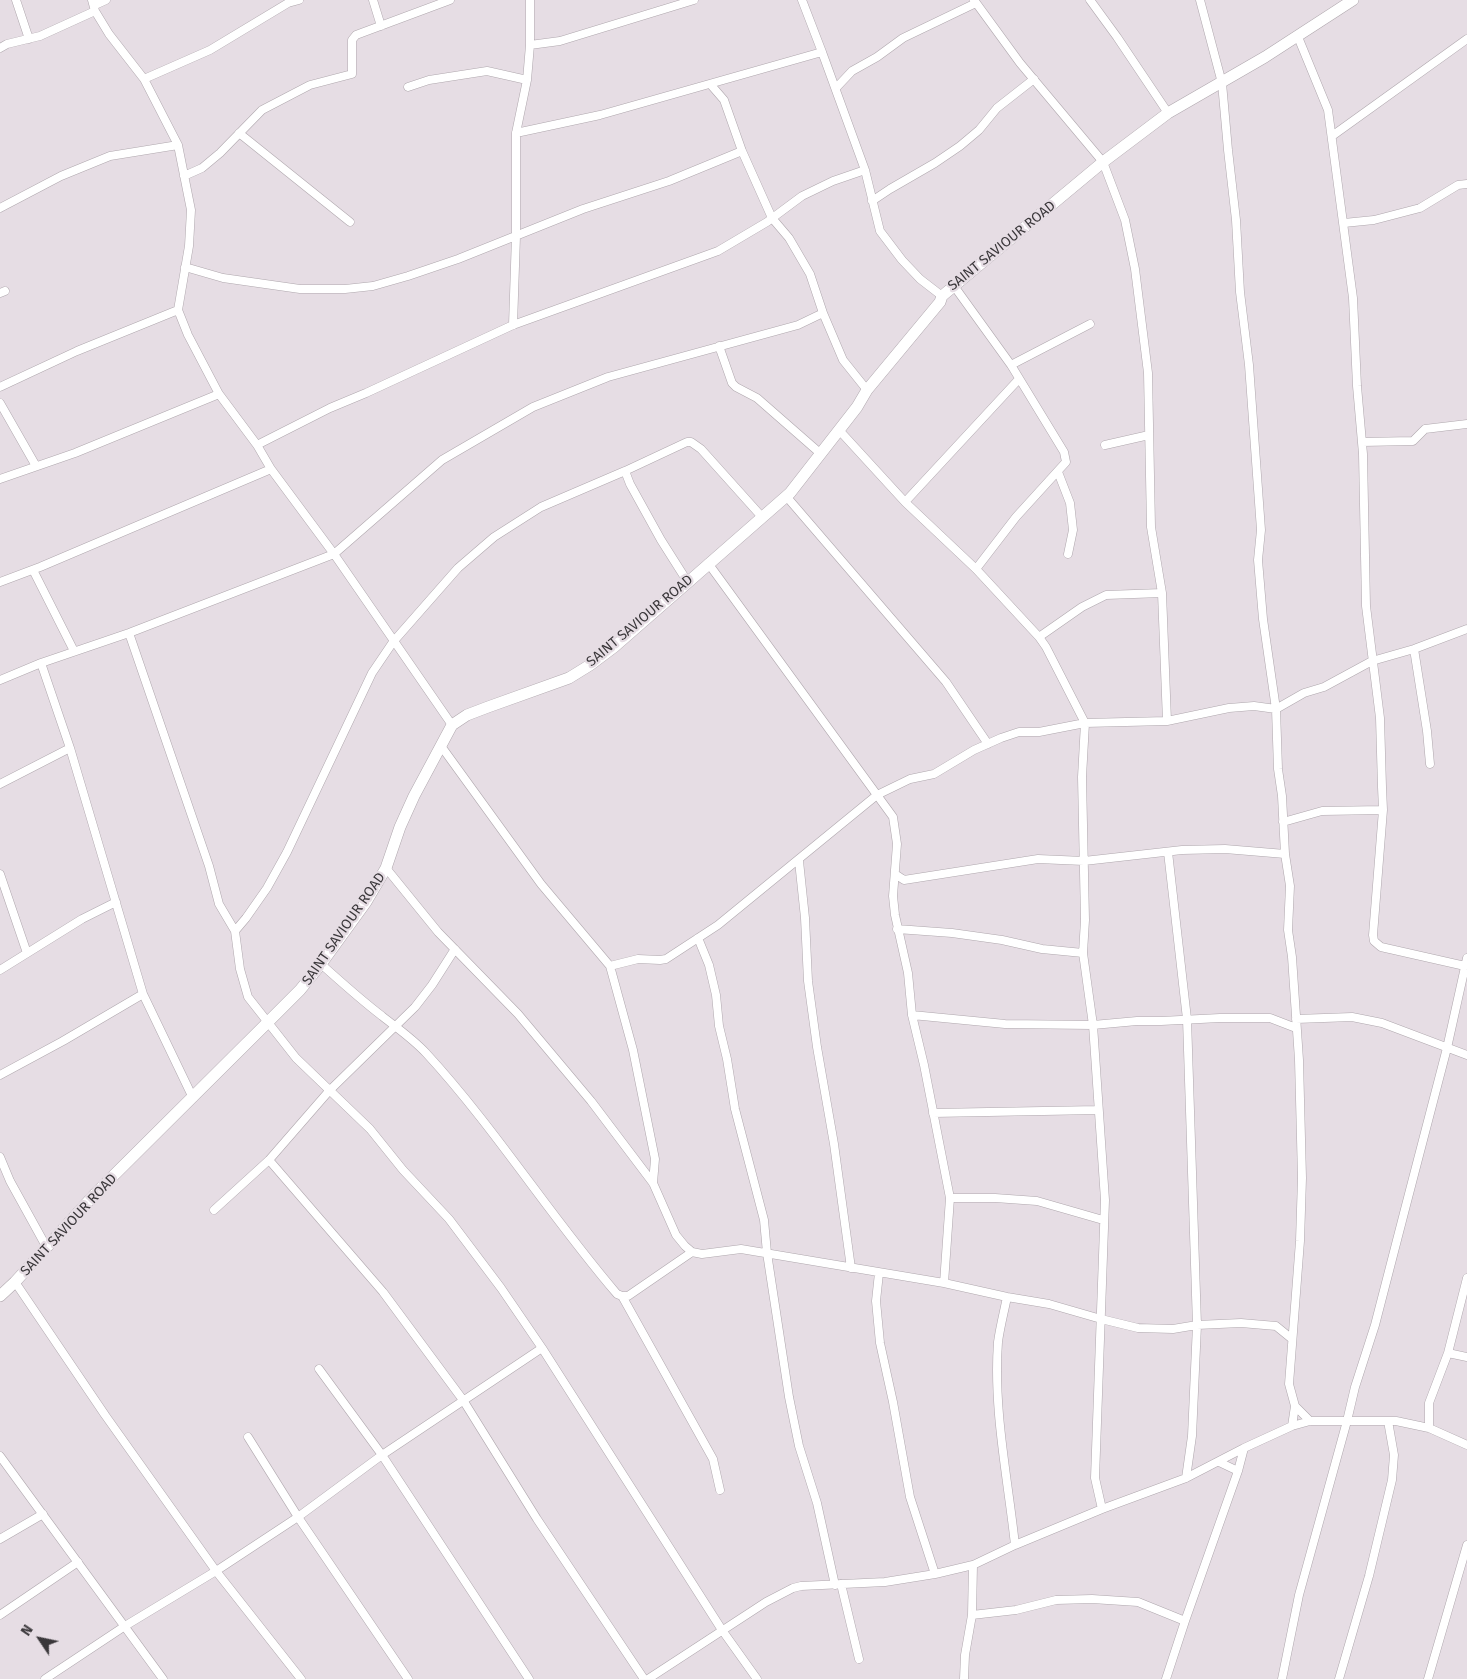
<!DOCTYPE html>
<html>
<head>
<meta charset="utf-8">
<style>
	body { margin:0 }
	#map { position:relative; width:1467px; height:1679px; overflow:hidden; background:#e6dde4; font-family:"Fira Sans",sans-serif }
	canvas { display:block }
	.north { position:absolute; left:15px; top:1614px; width:50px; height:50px; -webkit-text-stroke:4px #e6dde4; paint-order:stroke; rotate:304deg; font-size:14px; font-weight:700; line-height:20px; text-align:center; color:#3a373a }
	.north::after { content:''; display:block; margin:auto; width:18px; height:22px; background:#3a373a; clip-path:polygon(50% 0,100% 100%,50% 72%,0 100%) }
</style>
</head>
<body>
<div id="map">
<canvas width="1467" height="1679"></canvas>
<div class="north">N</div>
</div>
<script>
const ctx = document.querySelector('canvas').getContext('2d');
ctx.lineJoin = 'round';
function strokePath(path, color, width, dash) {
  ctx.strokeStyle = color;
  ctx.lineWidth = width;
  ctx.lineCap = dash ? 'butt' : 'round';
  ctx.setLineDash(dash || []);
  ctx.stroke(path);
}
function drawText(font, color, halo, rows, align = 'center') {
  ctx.font = font + ' "Fira Sans",sans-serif';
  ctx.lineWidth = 4.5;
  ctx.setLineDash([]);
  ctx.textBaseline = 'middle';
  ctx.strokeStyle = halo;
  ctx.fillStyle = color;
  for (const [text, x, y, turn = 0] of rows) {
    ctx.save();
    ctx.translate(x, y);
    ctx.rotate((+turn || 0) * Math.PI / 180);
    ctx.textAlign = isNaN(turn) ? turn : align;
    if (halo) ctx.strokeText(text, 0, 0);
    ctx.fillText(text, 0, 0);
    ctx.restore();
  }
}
const street = new Path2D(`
	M16,0L29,39
	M92,0L95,11L109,34L144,79L178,145L191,210L189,246L178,310L188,335L219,394L257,445L271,469L334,554L452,725
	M373,0L381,26
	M802,0L822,52
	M974,0L1020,63L1103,162L1125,220L1135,269L1148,373L1151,527L1162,593L1167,721
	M1090,0L1117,37L1168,113
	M1200,0L1222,83L1228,150L1236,220L1240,292L1249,365L1261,530L1258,560L1263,619L1276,709L1278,769L1282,796L1285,854L1290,886L1288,930L1292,957L1299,1060L1302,1178L1300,1241L1289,1384L1295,1406L1310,1421
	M95,5L106,0
	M1298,37L1328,110L1353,298L1357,386L1363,454L1366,606L1380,718L1382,787L1383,810L1373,935L1374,941L1381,947L1465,966
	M530,45L560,41L694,0
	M0,48L7,44L40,36L95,11
	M144,79L210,50L288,3L299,0
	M711,85L724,100L742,151L772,218L789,238L810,274L823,313
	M408,87L429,80L487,71L527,80
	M836,88L852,71L877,57L903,38L976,3
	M239,133L350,222
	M516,133L600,115L822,52L865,170L880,231L902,260L920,279L942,296
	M1332,136L1467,39
	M184,176L202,168L220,153L262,110L310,85L352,74V40L356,35L450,0
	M872,201L890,189L935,163L960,146L979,130L997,108L1034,79
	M0,208L61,176L110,156L178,145
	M1344,223L1374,220L1420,208L1458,185L1467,184
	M185,267L223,278L300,289H345L373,286L408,276L458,259L583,209L669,181L742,151
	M954,286L1011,365L1064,452L1066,462L1016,517L976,569
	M0,293L5,291
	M513,325L516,236V133L527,80L530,45V0
	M719,346L732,383L736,387L757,398L821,454
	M1011,365L1090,324
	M0,387L77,351L178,310
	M0,403L36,466
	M839,430L905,502L976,569L1039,637L1046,647L1085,723L1082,777L1085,920L1083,953L1093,1025L1105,1200L1095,1478L1102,1509
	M1362,442L1413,441L1425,429L1467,424
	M257,445L330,408L366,393L513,325L718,251L767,222L802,196L833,181L865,170
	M1105,445L1149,435
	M625,471L630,484L661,540L687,581
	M1058,472L1070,503L1073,530L1068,554
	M0,479L75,453L219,394
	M786,496L946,682L988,744
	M905,502L1019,379
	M708,563L893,817L897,844L893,896L895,915L908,973L912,1015L924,1065L950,1198L944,1283
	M33,570L74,651
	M0,582L40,567L271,469
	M129,633L209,866L219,904L235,931
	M1039,637L1082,607L1106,595L1162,593
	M1414,649L1427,731L1430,764
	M41,663L70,748L143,994L193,1098
	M0,680L41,663L129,633L334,554L442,460L533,407L608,377L798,325L823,313L843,360L867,390
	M441,746L541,884L610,966L633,1050L655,1159L653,1183
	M0,784L70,748
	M1283,822L1322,811L1383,810
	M1168,852L1187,1019L1197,1325L1192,1436L1186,1478
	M799,861L805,918L808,981L817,1047L834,1144L851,1268
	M386,868L438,932L518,1014L591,1101L653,1183L676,1235L685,1246L692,1252L702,1254L741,1249L944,1283L1007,1297L1049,1304L1101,1319L1138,1328L1173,1329L1197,1325L1241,1323L1276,1326L1292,1339
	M0,874L27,953
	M895,874L904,880L1038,859L1084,861L1182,850L1225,849L1285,854
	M897,929L952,933L1002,940L1042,949L1083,953
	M698,938L709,965L716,995L719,1026L727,1059L735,1109L764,1220L767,1253L789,1397L799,1446L817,1503L835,1585
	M321,964C341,982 361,1000 382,1016C397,1028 413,1039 426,1053C495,1128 550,1216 617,1294L622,1296L713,1459L720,1490
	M610,966L638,959L660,960L666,959L718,925L877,795L910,779L934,774L974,750L1001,738L1019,732H1039L1085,723L1167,721L1229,708L1254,706L1276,709L1304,693L1324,687L1372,661L1414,649L1467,629
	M0,970L82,919L116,902
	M912,1015L1005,1024L1093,1025L1137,1021H1161L1220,1018H1270L1296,1028
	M1296,1019L1352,1017L1382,1023L1467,1055
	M0,1075L63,1041L143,994
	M933,1113L1098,1110
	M0,1157L10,1181L47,1248
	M269,1160L383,1292L463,1400L537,1519L644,1679
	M950,1198H995L1037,1201L1103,1220
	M214,1210L269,1160L329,1091L415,1007L432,985L455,949
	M879,1273L876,1301L880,1343L893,1402L910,1497L935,1574
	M15,1282L105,1415L216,1571L301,1679
	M622,1296H628L692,1252
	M1007,1297C1004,1312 1000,1327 998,1342C993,1410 1008,1479 1015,1545
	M542,1348L501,1288L449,1219L403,1170L370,1129L296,1058L248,997L240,969L235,931L246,918L267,888L287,852L372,673L393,642L458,568L494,537L541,507L625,471L687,442H691L701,449L762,517
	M1448,1353L1467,1357
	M319,1369L382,1455L529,1679
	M1292,1426L1295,1406
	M1429,1428V1403L1448,1353L1467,1278
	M248,1437L298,1517L408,1679
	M0,1456L163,1679
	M1219,1462L1238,1471
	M0,1539L43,1514
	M841,1584L859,1659
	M0,1615L78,1562
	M972,1615L1016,1610L1056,1600L1092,1599L1138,1602L1185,1621
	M45,1679L125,1626L216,1571L298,1517L382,1455L542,1348L722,1630L757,1679
	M648,1679L766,1602L793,1588L801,1586L885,1582L935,1574L973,1565L1015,1545L1102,1509L1186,1478L1244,1448L1292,1426L1310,1421H1396L1429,1428L1467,1445
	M964,1679L965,1655L972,1615L973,1565
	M1166,1679L1185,1621L1238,1471L1244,1448
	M1282,1679L1299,1595L1347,1421L1355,1387L1375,1325L1404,1213L1447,1048L1467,958
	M1339,1679L1369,1576L1392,1480L1394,1455L1388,1421
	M1428,1679L1467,1545`);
const secondary = new Path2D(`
	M0,1296L15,1282L94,1195L268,1022L300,990L321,964L366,902L386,868L400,827L414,796L452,725L467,715L488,707L569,678L590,665L614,647L790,493L857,407L867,390L940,302L942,296L1103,162L1168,113L1265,57L1353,0`);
const streetNames = [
	["SAINT SAVIOUR ROAD",1002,246,-39],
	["SAINT SAVIOUR ROAD",640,621,-40],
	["SAINT SAVIOUR ROAD",344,929,-55],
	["SAINT SAVIOUR ROAD",69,1225,-47]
];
strokePath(street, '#afa7ad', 9);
strokePath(secondary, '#afa7ad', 12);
strokePath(street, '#fff', 8);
strokePath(secondary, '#fff', 11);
drawText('14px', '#3a373a', '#e6dde4', streetNames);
</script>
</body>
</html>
